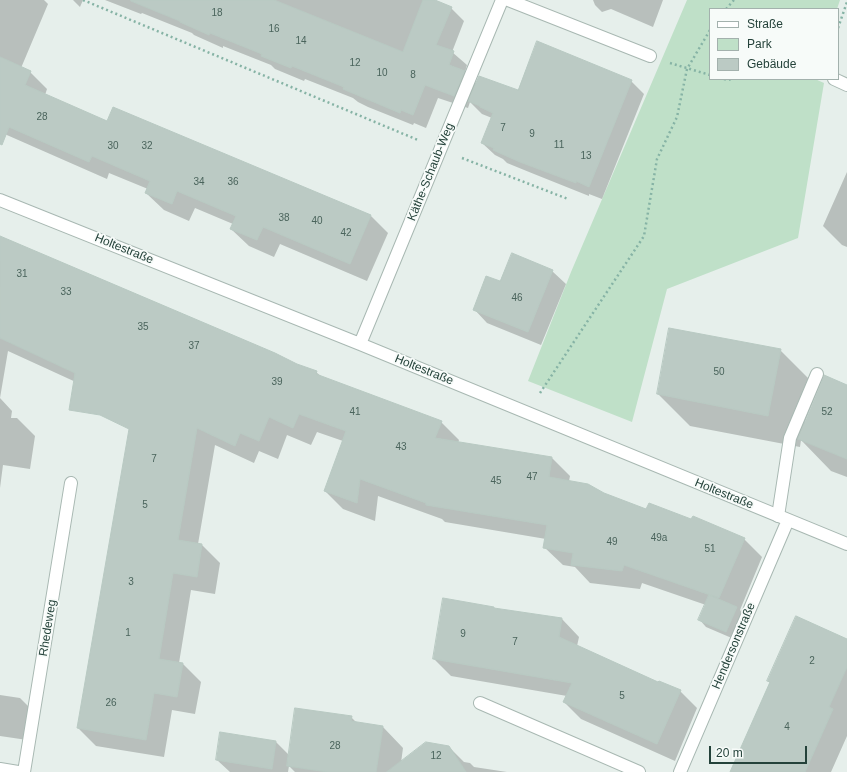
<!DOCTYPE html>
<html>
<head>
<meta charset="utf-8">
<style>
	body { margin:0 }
	#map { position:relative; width:847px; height:772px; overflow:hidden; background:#e6efeb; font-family:Helvetica,sans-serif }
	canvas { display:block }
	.legend { position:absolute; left:709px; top:8px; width:130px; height:72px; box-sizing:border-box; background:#f7fbf9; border:1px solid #a3b1ad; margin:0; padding:5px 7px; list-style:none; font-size:12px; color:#24423a }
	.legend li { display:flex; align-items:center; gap:8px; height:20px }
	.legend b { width:20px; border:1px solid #a3b1ad }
	.scale { position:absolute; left:709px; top:746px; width:98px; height:18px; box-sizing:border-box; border:2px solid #24423a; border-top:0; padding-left:5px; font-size:12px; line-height:14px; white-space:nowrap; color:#24423a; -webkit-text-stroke:3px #f7fbf9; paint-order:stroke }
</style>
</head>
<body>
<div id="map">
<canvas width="847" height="772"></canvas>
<ul class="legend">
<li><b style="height:5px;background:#fff"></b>Straße</li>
<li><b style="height:11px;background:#bfe0c8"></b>Park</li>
<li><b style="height:11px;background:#bbcac4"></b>Gebäude</li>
</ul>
<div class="scale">20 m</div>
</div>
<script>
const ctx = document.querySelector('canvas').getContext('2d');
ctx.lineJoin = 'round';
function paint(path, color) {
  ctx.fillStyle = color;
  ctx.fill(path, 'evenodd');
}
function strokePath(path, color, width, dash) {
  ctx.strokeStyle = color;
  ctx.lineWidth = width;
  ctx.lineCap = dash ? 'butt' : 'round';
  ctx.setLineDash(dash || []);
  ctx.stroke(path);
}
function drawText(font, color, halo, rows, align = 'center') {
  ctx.font = font + ' Helvetica,sans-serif';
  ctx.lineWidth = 3.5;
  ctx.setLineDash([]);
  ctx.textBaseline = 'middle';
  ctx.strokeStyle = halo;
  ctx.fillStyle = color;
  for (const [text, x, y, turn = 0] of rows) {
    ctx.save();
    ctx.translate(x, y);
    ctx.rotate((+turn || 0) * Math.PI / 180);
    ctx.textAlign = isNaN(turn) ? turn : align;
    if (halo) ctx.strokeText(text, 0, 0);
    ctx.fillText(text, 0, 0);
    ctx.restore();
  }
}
const green = new Path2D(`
	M687,0H840L837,9H710V79H815L824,83L798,238L667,289L632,422L528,381L571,272Z`);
const shadow = new Path2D(`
	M0,0H44L48,4L21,68L30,72L47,89L45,95L107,122L370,215L388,233L367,281L280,244L274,257L249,246L231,229L233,224L195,208L189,221L164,210L146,193L148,189L109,173L107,179L0,132Z
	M73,0H83L80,7Z
	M105,0H432L451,8L464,21L452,52L467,65L465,72L477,84L518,92L631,81L644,94L602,199L589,194V196L534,174L507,163L503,159L495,155L482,143L492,118L482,114L470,102L468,108L438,98L426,128L414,123L413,125L368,107L358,102L353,98L305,79L304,81L275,69L271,65L223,46V48L194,35L192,33L142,13L141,14Z
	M593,0H663L653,27L611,9L602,12L595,5Z
	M847,172V247L842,245L823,226Z
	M0,238L296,365L316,372L323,378L441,422L459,440L458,443L552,458L570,476L569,481L647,510L744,539L762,557L740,610L744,615L734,639L706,627L699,619L706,605L642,583L640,589L590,583L575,567L563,565L544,547L546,539L445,522L442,519L378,496L375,521L343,509L325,491L343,441L317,432L311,445L287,435L278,459L259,451L254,463L215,445L198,544L202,545L220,563L215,594L191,590L179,663L183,664L201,682L195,714L172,710L164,757L96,746L78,728L150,416L8,351L0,398Z
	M552,271L566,284L541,345L487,323L474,309Z
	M780,350L812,382L805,422L847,386V477L831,471L801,440L800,447L690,426L658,394Z
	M0,398L12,411L11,418H17L35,436L30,469L3,465L0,488Z
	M495,609L562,619L579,637L577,646L659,684L680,691L697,708L675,761L581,719L564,702L567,696L451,676L434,659Z
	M847,640V736L831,772H731L770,683L768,680Z
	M0,695L20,698L38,716L34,741L0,736Z
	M351,717L357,723L383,727L403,748L401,763L449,747L464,762L470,763L474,767L507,772H295L289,766L288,772H230L217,760L221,733L276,742L289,755Z`);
const building = new Path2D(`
	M131,0H274L403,52L423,0H435L452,7L436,45L454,51L449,65L465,71L454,96L425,85L413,115L401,110L400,113L343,89L344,87L292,66L291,68L261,56L262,54L210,33L209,35L180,22V21L131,1Z
	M537,41L632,80L589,187L576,181V183L520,162L493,150L494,148L481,143L493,113L480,107V106L468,101L479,76L518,90Z
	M0,57L31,71L25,85L107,121L113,107L371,215L350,264L263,227L257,240L230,229L236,216L177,191L172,204L145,193L150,181L92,156L89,162L9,127L2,145L0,144Z
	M0,236L275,353L297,364L317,371L316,374L442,421L435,438L552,457L549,477L588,484L604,493L646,509L649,503L691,519L693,516L745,538L719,598L624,565L622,571L571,565L573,553L543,548L547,525L426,505V503L360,479L357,503L324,491L346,431L299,414L293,428L269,417L259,441L240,433L235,446L197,428L178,540L202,544L197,577L173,573L159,659L183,663L177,697L154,693L146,740L77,728L129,429L100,415L69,410L75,373L0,338Z
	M512,253L553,270L528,332L473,310L486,276L500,281Z
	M669,328L781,349L768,416L657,394Z
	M824,375L847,385V459L798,439Z
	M709,595L737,607L726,632L698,620Z
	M443,598L494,607V608L562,618L559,637L658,682L659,681L681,690L657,744L563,702L572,683L433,659Z
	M796,616L847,639V667L829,707L833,709L805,772H730L770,682L767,681Z
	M295,708L352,716L351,721L383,726L376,772H328L287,766Z
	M220,732L276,741L272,769L216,760Z
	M426,742L449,746L466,772H387Z`);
const path = new Path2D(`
	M83,0L418,140
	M726,9L734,0
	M838,28L847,2
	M670,63L710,75
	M724,79L728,80L731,79
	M462,158L568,199
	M540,393L644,236L657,159L677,117L687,69L710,30`);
const service = new Path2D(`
	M778,516L790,438L817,374`);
const minor = new Path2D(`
	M508,0L650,56
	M834,79L847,85
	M0,200L360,344L847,544
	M360,344L502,0
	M480,703L639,772
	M0,769L18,772
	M24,772L71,483
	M680,772L788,520`);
const numberNames = [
	["18",217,13],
	["16",274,29],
	["14",301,41],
	["12",355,63],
	["10",382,73],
	["8",413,75],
	["28",42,117],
	["7",503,128],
	["9",532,134],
	["11",559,145],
	["30",113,146],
	["32",147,146],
	["13",586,156],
	["34",199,182],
	["36",233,182],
	["38",284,218],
	["40",317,221],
	["42",346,233],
	["31",22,274],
	["33",66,292],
	["46",517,298],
	["35",143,327],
	["37",194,346],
	["50",719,372],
	["39",277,382],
	["41",355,412],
	["52",827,412],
	["43",401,447],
	["7",154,459],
	["47",532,477],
	["45",496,481],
	["5",145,505],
	["49a",659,538],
	["49",612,542],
	["51",710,549],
	["3",131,582],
	["1",128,633],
	["9",463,634],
	["7",515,642],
	["2",812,661],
	["5",622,696],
	["26",111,703],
	["4",787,727],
	["28",335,746],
	["12",436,756]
];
const streetNames = [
	["Käthe-Schaub-Weg",431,172,-68],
	["Holtestraße",124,249,22],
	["Holtestraße",424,370,22],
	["Holtestraße",724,494,22],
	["Rhedeweg",48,628,-81],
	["Hendersonstraße",734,646,-67]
];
paint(green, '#bfe0c8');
paint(shadow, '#0003');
paint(building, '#bbcac4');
strokePath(building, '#b8c9c2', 1);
strokePath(service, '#a8b8b2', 14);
strokePath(minor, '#a8b8b2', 14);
strokePath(path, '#86b3a5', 2.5, [2, 3]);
strokePath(service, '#fff', 12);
strokePath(minor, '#fff', 12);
drawText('10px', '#4a645c', null, numberNames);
drawText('12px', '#24423a', '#f7fbf9', streetNames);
</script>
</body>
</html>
